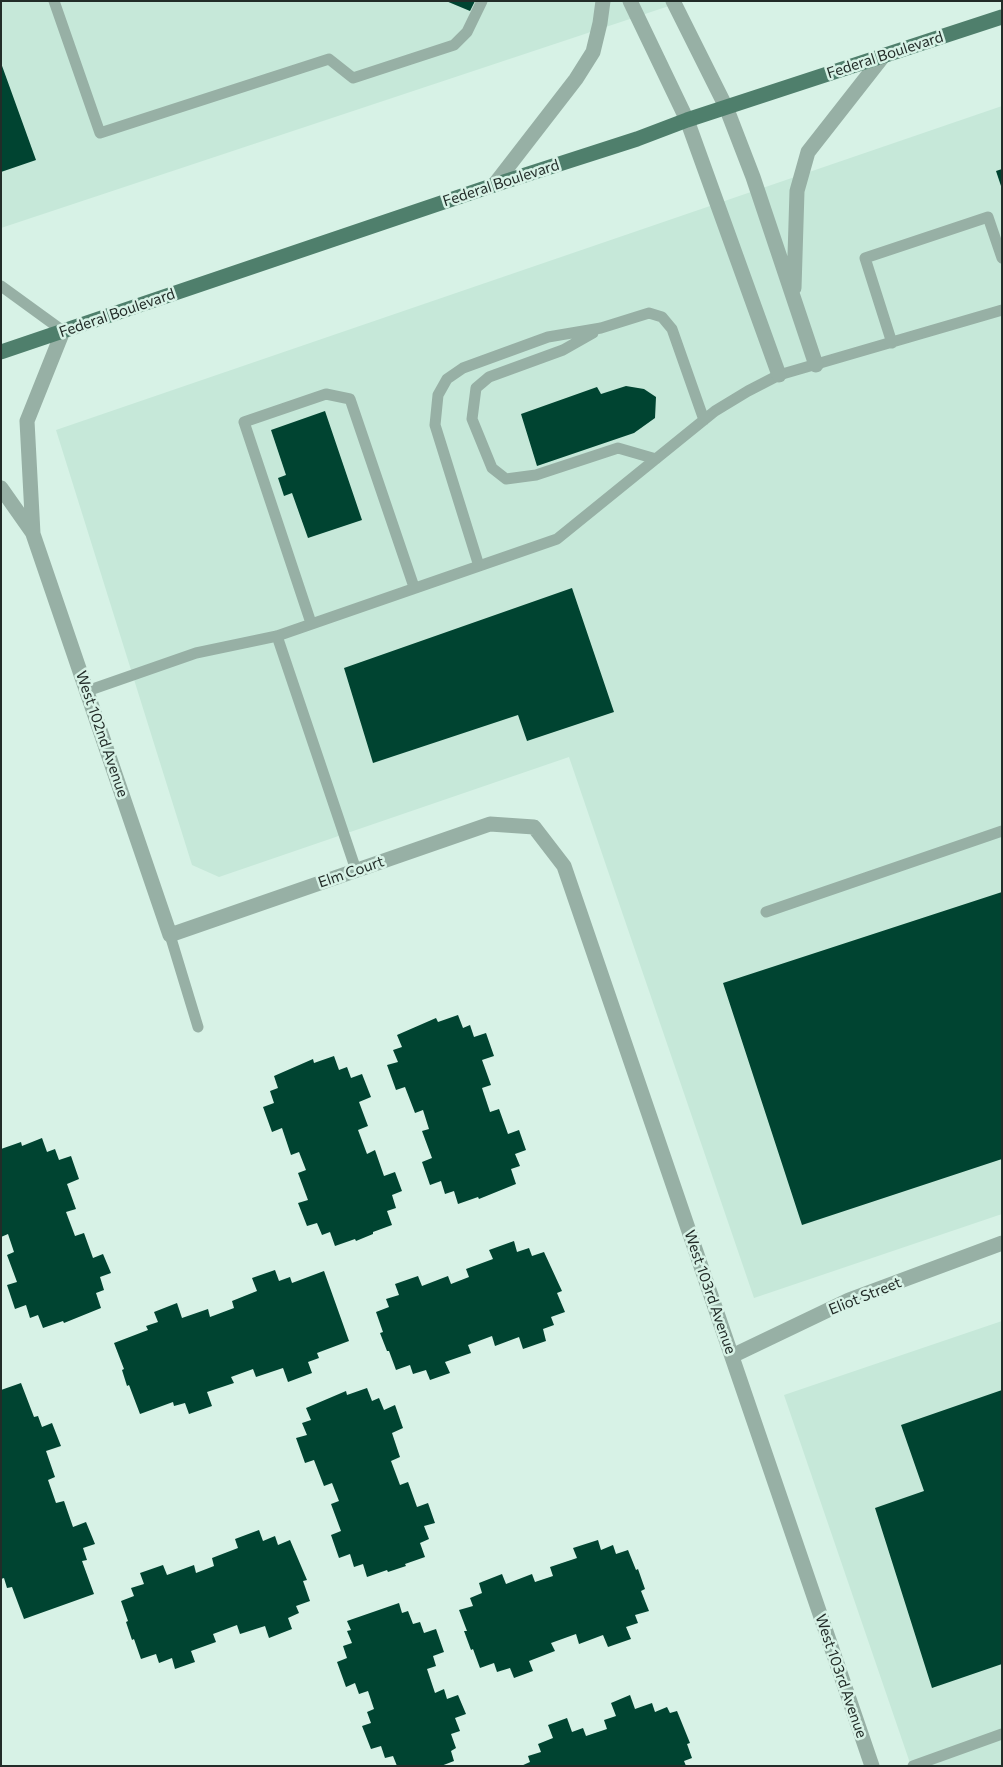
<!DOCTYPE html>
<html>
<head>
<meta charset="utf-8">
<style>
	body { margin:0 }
	#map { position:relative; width:1003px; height:1767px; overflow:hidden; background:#d7f2e6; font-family:Commissioner,sans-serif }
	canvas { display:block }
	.frame { position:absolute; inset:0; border:2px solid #222c28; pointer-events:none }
</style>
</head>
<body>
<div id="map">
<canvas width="1003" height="1767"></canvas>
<div class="frame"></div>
</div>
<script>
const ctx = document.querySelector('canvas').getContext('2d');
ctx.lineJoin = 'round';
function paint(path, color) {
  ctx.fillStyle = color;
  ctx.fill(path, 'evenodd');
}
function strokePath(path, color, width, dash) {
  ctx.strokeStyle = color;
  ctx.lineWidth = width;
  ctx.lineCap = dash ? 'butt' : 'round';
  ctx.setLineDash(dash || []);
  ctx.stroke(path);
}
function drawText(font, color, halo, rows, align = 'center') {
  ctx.font = font + ' Commissioner,sans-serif';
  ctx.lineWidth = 5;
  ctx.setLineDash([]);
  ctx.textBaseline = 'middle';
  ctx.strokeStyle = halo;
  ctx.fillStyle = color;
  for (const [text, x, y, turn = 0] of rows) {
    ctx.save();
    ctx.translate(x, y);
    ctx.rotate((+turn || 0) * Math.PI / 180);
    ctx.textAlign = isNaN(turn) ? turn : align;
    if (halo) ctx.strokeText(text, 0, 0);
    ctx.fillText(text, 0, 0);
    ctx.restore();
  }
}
const built = new Path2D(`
	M1,1H684L1,228Z
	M1002,106V1214L754,1298L569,757L219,877L192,865L56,430Z
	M1002,1321V1766H911L784,1395Z`);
const building = new Path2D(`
	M446,1H475L470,11Z
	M1,63L36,160L1,172Z
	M1002,169V186H1001L996,171Z
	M626,386L644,389L656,397L655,418L634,433L537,466L521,414L597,387L601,394Z
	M325,411L362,520L308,538L292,493L284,496L278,478L286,475L271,430Z
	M572,588L614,712L527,741L518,715L373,763L344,668Z
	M1002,892V1159L802,1225L723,983Z
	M458,1015L463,1028L470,1025L474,1037L486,1033L494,1056L482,1060L491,1085L482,1088L490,1112L499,1109L508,1134L519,1130L526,1150L515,1154L520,1166L511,1169L516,1184L479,1199L478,1197L458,1204L454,1191L445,1194L441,1181L430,1185L422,1162L432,1158L422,1131L429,1129L423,1110L415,1113L405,1087L396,1090L387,1065L398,1062L393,1050L402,1047L397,1035L436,1018L438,1022Z
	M334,1056L339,1070L347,1067L351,1078L362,1074L371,1097L359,1102L368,1126L358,1130L367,1154L375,1150L384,1176L395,1172L402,1191L392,1195L396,1208L387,1211L392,1225L373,1232V1234L356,1241L355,1239L335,1246L330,1232L322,1235L317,1223L307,1226L298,1203L308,1200L298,1173L306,1170L299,1152L291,1155L282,1128L272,1132L263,1107L274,1103L270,1091L278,1088L274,1076L313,1059L314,1063Z
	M42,1138L47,1152L55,1149L59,1160L71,1156L79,1179L67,1184L76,1209L66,1212L75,1236L84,1233L93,1258L103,1254L111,1273L100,1277L104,1290L96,1293L101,1308L64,1323L63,1321L43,1328L38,1315L30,1318L26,1305L15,1309L7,1285L17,1282L7,1255L14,1252L8,1234L1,1237V1149L21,1142L22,1146Z
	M514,1241L517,1252L529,1248L532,1256L544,1252L562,1291L557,1293L565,1312L551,1317L554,1325L543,1329L546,1341L523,1349L519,1337L495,1346L492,1336L468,1345L471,1353L445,1362L450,1373L430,1380L426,1370L413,1374L410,1365L396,1370L389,1351H387L380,1333L383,1332L376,1312L389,1307L386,1299L399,1295L395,1284L418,1276L422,1286L448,1276L451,1284L469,1277L466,1269L493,1259L489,1250Z
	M275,1270L279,1281L290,1277L292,1283L324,1271L349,1341L317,1353L319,1358L308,1362L312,1373L288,1382L283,1368L256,1377L253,1369L231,1377L234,1383L207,1392L212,1406L189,1414L185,1403L174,1406L173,1402L140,1414L129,1385L127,1386L122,1370L124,1369L114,1343L148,1330L146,1326L158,1322L154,1312L177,1303L182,1318L208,1309L210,1317L234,1308L232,1301L257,1291L252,1278Z
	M21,1383L34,1417L38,1416L42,1427L52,1423L61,1446L46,1451L55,1477L48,1480L56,1503L64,1501L73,1527L86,1522L95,1544L83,1548L87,1560L82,1561L94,1594L24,1619L12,1587L7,1588L4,1578L1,1579V1390Z
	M367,1388L372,1401L379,1398L384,1410L395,1405L403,1428L392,1433L400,1457L391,1461L400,1485L408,1482L417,1507L428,1503L435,1523L424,1526L429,1539L420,1543L425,1557L405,1564L406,1566L388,1572L387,1570L367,1577L363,1564L354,1567L350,1554L339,1558L331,1535L341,1531L331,1504L339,1501L332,1483L324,1486L314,1460L305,1463L296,1438L307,1435L302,1423L311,1420L306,1408L346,1391L347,1395Z
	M1002,1390V1664L932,1688L875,1508L924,1491L901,1425Z
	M259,1530L263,1541L275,1536L278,1545L290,1540L307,1580L303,1581L310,1601L296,1606L299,1613L288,1618L292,1629L269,1638L265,1626L240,1634L237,1625L213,1634L216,1642L191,1651L195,1662L175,1669L172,1658L159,1663L156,1654L141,1659L134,1639L132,1640L126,1622L128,1621L121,1601L134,1596L131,1588L144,1584L140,1573L163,1565L167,1575L194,1565L196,1573L214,1566L212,1558L238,1548L235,1539Z
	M598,1540L601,1550L613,1545L616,1554L628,1550L636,1570L638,1569L645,1589L641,1591L649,1611L635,1615L638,1623L626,1627L631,1639L608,1647L603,1635L579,1644L576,1634L551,1643L555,1651L529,1661L533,1671L514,1678L510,1668L497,1672L494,1663L480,1668L473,1649L471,1650L464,1631H467L459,1610L473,1606L470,1598L482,1593L479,1583L502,1574L506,1584L532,1574L535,1582L553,1576L550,1567L577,1558L573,1548Z
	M399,1603L402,1613L408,1611L413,1624L420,1622L424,1633L436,1629L444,1652L433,1656L436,1666L427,1669L435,1693L444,1689L447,1699L458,1695L466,1714L455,1718L460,1731L451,1734L456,1748L451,1751L454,1761L441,1766H397L393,1756L385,1758L381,1746L371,1749L362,1726L371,1723L367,1712L374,1709L368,1691L359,1694L355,1683L346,1687L337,1662L347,1658L343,1646L352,1643L347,1631L351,1630L347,1621Z
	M630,1695L635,1709L652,1703L655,1712L667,1707L670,1713L677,1711L690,1743L687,1744L692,1758L684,1761L686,1766H521L530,1762L528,1756L541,1752L538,1744L553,1738L548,1725L567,1718L572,1732L583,1728L586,1736L607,1729L604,1720L616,1716L611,1703Z`);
const lane = new Path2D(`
	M54,1L100,133L329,59L353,78L454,45L467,32L482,1
	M1,286L63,331
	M593,333L563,350L489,377L476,388L472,419L492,468L506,479L536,475L618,448L656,459
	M892,343L865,258L988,217L1002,258
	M479,566L435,425L438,395L447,379L463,368L548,337L601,328L649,313L662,317L672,329L704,420
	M311,623L244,422L326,394L350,399L414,587
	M277,636L356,870
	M87,691L196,653L277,636L557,539L715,411L748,391L779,375L1002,310
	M766,912L1002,831
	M170,935L198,1027
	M913,1766L1002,1734`);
const street = new Path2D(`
	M630,1L687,120L779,375
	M673,1L726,107L753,177L816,365
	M494,185L576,79L593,52L600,23L603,1
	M794,288L797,191L808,152L884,55
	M63,331L27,421L33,534L170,935L490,824L534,827L564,866L872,1766
	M1,488L32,532
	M732,1356L849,1300L1002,1243`);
const primary = new Path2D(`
	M1,352L494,185L637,139L687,120L1002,17`);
const streetNames = [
	["Federal Boulevard",885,55,-18],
	["Federal Boulevard",501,183,-18],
	["Federal Boulevard",117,313,-19],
	["West 102nd Avenue",102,734,71],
	["Elm Court",351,872,-19],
	["West 103rd Avenue",710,1292,71],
	["Eliot Street",865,1296,-22],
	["West 103rd Avenue",841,1676,71]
];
paint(built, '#c6e8d9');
paint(building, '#004431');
strokePath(lane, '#97b0a5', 11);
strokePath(street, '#97b0a5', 15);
strokePath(primary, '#4f7f6c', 15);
drawText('15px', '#222c28', '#d7f2e6', streetNames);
</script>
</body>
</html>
